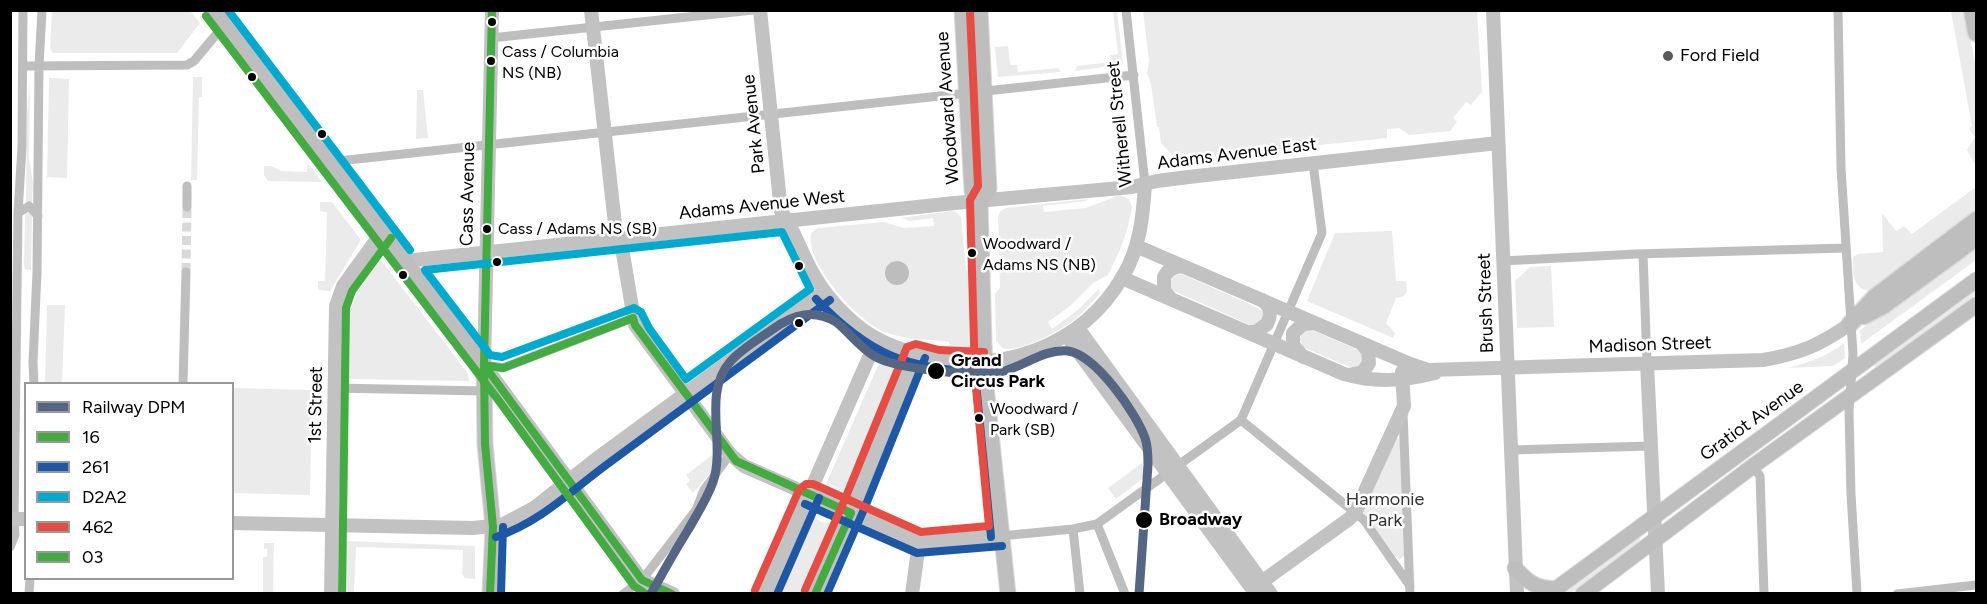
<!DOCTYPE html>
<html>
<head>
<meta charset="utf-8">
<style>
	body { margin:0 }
	#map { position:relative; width:1987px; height:604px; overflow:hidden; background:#fff; font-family:Figtree,sans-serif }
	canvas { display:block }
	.frame { position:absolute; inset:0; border:12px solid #000; pointer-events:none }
	.legend { position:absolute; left:24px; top:382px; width:210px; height:198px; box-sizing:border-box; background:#fff; border:2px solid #999; margin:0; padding:8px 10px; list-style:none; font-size:18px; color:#000 }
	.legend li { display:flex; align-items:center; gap:12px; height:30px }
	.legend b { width:30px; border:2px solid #999 }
</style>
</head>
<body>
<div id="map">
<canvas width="1987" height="604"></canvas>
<div class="frame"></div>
<ul class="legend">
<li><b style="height:8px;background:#546684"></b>Railway DPM</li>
<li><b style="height:8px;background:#44aa42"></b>16</li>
<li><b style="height:8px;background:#1e57a3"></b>261</li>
<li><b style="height:8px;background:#00a9ce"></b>D2A2</li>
<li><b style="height:8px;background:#e54c44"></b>462</li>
<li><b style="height:8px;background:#44aa42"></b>03</li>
</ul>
</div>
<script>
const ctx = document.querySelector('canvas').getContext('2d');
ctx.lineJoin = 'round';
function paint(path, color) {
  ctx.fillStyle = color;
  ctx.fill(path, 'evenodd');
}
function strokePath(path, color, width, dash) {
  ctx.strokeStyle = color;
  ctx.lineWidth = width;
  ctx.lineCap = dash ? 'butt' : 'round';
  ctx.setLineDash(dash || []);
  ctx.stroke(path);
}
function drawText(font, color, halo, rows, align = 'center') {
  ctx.font = font + ' Figtree,sans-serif';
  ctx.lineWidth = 5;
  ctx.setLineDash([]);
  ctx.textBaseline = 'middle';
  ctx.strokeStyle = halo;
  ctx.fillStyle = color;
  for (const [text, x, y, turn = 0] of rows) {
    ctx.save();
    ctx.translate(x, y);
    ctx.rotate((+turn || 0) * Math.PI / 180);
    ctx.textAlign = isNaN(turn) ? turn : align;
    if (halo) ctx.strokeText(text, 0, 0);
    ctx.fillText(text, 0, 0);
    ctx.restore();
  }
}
const green = new Path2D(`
	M52,11H190L200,23L177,53H53L50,49Z
	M1113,11H1117L1123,64L1075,71L1077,66L1111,62L1110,55L1118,54Z
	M1143,11H1477L1482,92L1471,105L1466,102L1453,118L1457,122L1450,131L1409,135L1399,128L1387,129V138L1195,158L1194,156L1183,158L1172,155L1161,143L1159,127H1157L1151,84L1147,73L1149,61Z
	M1951,11H1965L1976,68V166L1967,150L1975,137L1969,129L1972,126Z
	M1008,46L1010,65H1017L1018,72L1058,68L1061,72L998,77L995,47Z
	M193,77H202V97H199L197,180H191Z
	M49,78L69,79L67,178L47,177Z
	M30,79L29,158L33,182L32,202H26L27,113Z
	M417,90H423L428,138L416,139Z
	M308,163L322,182L268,181L264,175V166H271L281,171L307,172Z
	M1976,187V214L1871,291C1851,289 1853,272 1853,257L1858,254L1883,252L1882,213L1896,231L1904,226L1912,234Z
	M1120,195L1129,199L1132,207L1127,230L1119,252L1108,275L1093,283L1070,306L1048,322L1052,329L1079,309L1099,289L1100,293C1091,303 1082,315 1070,323C1057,332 1017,354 1002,348L996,340L995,294L1000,288L998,218L1000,211L1006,208L1089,199L1085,201L1043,206L1044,212L1086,208Z
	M320,202H332L361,240L330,291L318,290V281H325L327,212L320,211Z
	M952,211L956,212L961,217L966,270L971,276L972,345L969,352C954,359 931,350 916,347L912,346L950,350L949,342C929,339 904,340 885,332C858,322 805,263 811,233L818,228L884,222L904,228L934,226L933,218L910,221L901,218Z
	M25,212L30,213L32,217L31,270L25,269L24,265Z
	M1392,231L1396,281H1406L1407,292L1404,296L1396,298L1386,323L1395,333L1393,338L1307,301L1335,233Z
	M1976,244V260L1861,344L1860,330Z
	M380,259L467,372L469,381L348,379L349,316C354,293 367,277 380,259Z
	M1551,266L1554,327L1517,328L1515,281L1530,267Z
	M1182,274L1258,308L1263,312V319L1254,326L1250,325L1174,291C1169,286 1169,280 1175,275Z
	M1976,285V295L1879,367H1875L1872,362Z
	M47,305H65L62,383H45Z
	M1306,330H1312L1358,350C1364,355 1363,359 1360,366L1352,368L1303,347L1300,339L1302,333Z
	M1844,343L1845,358L1833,366L1787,368C1808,363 1826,357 1844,343Z
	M880,361L888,367L898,369L888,396L845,493L834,486L826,484Z
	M233,388L312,390L310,495L233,493Z
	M1396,438L1400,440L1405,551L1404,556L1400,559L1396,557L1363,512Z
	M712,455L718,464L693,493L686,484L690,481L686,475Z
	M1142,463L1147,471L1146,476L1116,499L1108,488Z
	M812,515L821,522L832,524L801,593H778Z
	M1641,533L1639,544L1571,593L1559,594Z
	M344,541L475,546V579L465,578L462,574L463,550L356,547L354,593H343Z
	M264,543H274L273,593H263V557H267V549H264Z`);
const water = new Path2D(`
	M885 273a12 12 0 1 1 24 0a12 12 0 1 1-24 0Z`);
const streetTunnel = new Path2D(`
	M186,272L187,207`);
const street = new Path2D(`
	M1126,10L1145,184
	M1838,10L1841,168L1853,354L1849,411L1851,494L1857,594
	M491,38L753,10
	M23,66L187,65L194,61L224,25L227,10
	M329,162L1134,75
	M187,207V186
	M18,213L29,206L38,216
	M1643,254L1647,363
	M1502,261L1636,254L1845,248
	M484,365L503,368L633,318
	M34,384L33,362L37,272L39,65L42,10
	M183,384L186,272
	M334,388L485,391
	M1403,413L1410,594
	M1241,420L1364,520L1410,586
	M1510,450L1651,446
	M1753,466L1760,476L1764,594
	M1097,524L1125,594
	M1073,529L1080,594
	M1001,536L1073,529L1097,524L1241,420L1322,233L1313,163
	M10,547L15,535L14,519L18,213L22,147L23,10
	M29,594L30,578
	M623,594L642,580L696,510L704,490L730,454
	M1897,594L1976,585`);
const secondary = new Path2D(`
	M492,10L484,365L642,580L673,594
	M591,10L615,224L623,254L635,325L730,454L744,466L919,543L1001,536
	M760,10L781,211C792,227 798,243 806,260C819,288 838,311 863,330C881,343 901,350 921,355C999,376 1082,347 1123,276C1140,248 1143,216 1145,184
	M1493,10L1517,594
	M1136,246L1410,364L1428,370L1763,360C1799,354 1820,345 1850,324
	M405,261L955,203L1132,187L1157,181L1197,176L1498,143
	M1122,278L1344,374C1376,383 1403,381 1435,373
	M1172,300L1164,290V277C1169,268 1176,265 1185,267
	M1078,328L1271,594
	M1247,332H1256L1267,324C1272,314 1271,307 1262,300
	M1066,335L1256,594
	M1303,357L1293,345V333L1303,324L1314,323
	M1647,363L1658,594
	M1349,375L1363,372L1369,363L1368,351L1361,343
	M10,519H26
	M232,523L473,528L502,525L534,508L595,460L824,292
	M1256,586L1349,519L1355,513L1404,406L1402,372
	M331,594L336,306L343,286L382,232
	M765,594L877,339
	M815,594L855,503L915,354
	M912,594L919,543`);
const primary = new Path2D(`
	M214,10L484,365L485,444L493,527L490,594
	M962,10L972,191L980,201
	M980,10L989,189L980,201L985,377L1008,594
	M1515,568C1529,583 1535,588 1556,589
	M1549,594L1976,280
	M1583,594L1753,466L1976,305`);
const highway = new Path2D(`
	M1972,10L1976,33
	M1864,316L1883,306L1976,238
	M1850,324L1876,296L1976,220`);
const bus1 = new Path2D(`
	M633,318L635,325L736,461L851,513
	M484,365L642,580L672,594
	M484,365L503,368L633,318
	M490,594L493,527L485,444L484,365L492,10
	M815,594L851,513`);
const bus2 = new Path2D(`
	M816,299C869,355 907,369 983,372
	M974,363L991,537
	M805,504L917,553L1002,546
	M496,537C542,522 575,487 613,460C686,407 758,353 830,300
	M501,594L503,527
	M777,594L819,498
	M827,594L865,507L925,358`);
const bus3 = new Path2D(`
	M228,10L410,250
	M782,232L810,289L686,379L649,328L641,312L634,308L502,357L490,355L425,270Z`);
const bus4 = new Path2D(`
	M755,590L799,490L806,484H813L921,532L989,526L975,377L970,200L978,186L970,11
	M805,590L845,499L907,347L916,344L939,350L984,352`);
const bus5 = new Path2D(`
	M206,16L499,401L634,586L646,594
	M342,594L346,308L352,291L391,238`);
const rail1 = new Path2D(`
	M651,594C663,572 675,551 688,530C697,514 707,499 713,482C726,444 702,394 730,362C741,349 759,339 773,329C794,314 814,309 836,322C849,332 859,347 874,356C895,369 980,378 1004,371C1026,365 1044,349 1068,351C1096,355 1136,413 1145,438C1148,446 1148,456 1148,465L1139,594`);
const markers = [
	[492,22,5,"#000"],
	[1668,56,6,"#595959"],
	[491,61,5,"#000"],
	[252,77,5,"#000"],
	[322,134,5,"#000"],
	[487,229,5,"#000"],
	[972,253,5,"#000"],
	[497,262,5,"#000"],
	[799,266,5,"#000"],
	[403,275,5,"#000"],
	[799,323,5,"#000"],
	[936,371,9,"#000"],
	[979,418,5,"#000"],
	[1144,520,9,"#000"]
];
const busNames = [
	["Cass / Columbia",502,52],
	["NS (NB)",502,73],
	["Cass / Adams NS (SB)",498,229],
	["Woodward /",983,244],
	["Adams NS (NB)",983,265],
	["Woodward /",990,409],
	["Park (SB)",990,430]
];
const poiNames = [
	["Ford Field",1680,56]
];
const streetNames = [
	["Woodward Avenue",948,108,-94],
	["Park Avenue",754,124,-96],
	["Witherell Street",1120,124,-96],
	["Adams Avenue East",1237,154,-7],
	["Cass Avenue",468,194,-89],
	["Adams Avenue West",762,205,-6],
	["Brush Street",1486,303,-92],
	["Madison Street",1650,345,-2],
	["1st Street",316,405,-89],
	["Gratiot Avenue",1752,421,-36]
];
const stopNames = [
	["Grand",951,361],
	["Circus Park",951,382],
	["Broadway",1159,520]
];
const parkNames = [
	["Harmonie",1385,500],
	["Park",1385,521]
];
paint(green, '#ebebeb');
paint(water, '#bdbdbd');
strokePath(streetTunnel, '#d9d9d9', 9, [9, 4.5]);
strokePath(primary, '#dbdbdb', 17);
strokePath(highway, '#dbdbdb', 19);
strokePath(street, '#bebebe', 9);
strokePath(secondary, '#c2c2c2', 14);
strokePath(primary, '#bebebe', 15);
strokePath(highway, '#bebebe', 16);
strokePath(bus1, '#44aa42', 8);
strokePath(bus2, '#1e57a3', 8);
strokePath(bus3, '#00a9ce', 8);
strokePath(bus4, '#e54c44', 8);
strokePath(bus5, '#44aa42', 8);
strokePath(rail1, '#546684', 9);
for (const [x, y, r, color] of markers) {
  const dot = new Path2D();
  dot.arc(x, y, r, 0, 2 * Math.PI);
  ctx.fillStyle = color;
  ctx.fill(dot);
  strokePath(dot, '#fff', 2);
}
drawText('16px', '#000', '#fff', busNames, 'left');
drawText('18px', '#000', '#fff', poiNames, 'left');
drawText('18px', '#000', '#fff', streetNames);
drawText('bold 18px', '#000', '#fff', stopNames, 'left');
drawText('18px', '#313131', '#fff', parkNames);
</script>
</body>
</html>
